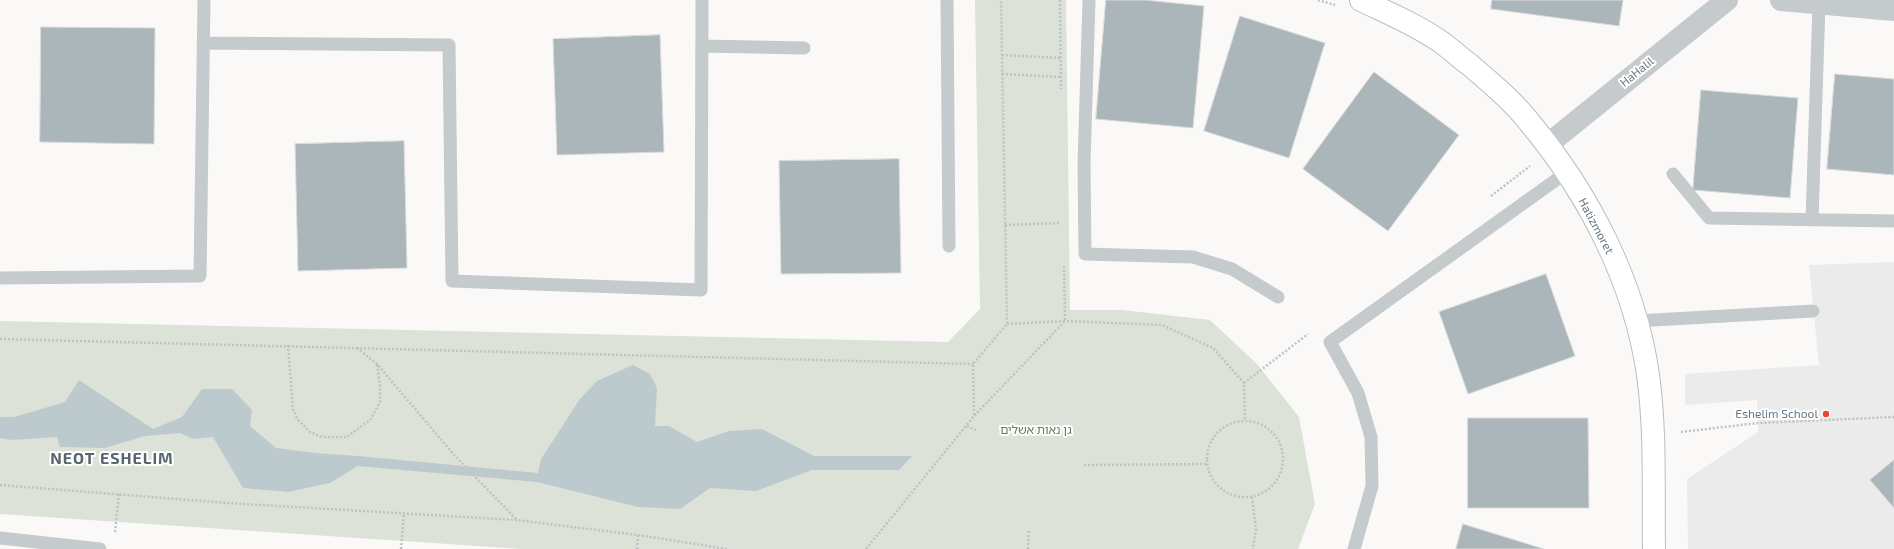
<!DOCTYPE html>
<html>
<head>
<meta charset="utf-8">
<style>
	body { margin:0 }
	canvas { display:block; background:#faf9f7 }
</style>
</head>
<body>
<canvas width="1894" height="549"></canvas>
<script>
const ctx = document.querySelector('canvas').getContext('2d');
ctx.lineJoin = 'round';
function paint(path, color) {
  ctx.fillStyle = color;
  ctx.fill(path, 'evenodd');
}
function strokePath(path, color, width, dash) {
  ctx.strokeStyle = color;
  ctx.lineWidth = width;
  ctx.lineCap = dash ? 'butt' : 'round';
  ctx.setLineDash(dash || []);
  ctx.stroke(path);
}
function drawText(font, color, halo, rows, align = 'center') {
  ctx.font = font + ' "Exo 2","Noto Sans Hebrew",sans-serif';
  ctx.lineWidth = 4;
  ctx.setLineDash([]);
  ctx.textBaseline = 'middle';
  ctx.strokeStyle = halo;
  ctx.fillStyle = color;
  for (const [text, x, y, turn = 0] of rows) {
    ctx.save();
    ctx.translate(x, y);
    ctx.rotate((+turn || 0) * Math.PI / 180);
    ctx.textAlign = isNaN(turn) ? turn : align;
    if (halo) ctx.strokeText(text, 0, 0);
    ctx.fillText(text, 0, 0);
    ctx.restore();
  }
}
const built = new Path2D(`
	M1894,262V549H1688L1687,479L1758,432V423L1757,400L1685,405V374L1819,365L1809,265Z`);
const green = new Path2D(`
	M975,0H1066L1070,310H1122L1210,320L1257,364L1299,417L1315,504L1298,549H522L0,514V321L948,342L980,309Z`);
const water = new Path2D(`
	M633,365L650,374L657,388L655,426H669L697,442L729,431L762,429L814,456H912L899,470H812L756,491L710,488L680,509L638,507L537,482L358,466L330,483L288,492L243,488L213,437L193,439L180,433L145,436L105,448L60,447L57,437L11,440L0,438V417H14L65,402L79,380L153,429L182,417L202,389H232L252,410L250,426L276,448L315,453L358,456L538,473L541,459L580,399L597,381Z`);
const building = new Path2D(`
	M1106,0H1145L1204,6L1193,128L1096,119Z
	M1492,0H1623L1619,26L1491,9Z
	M1240,16L1325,43L1289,158L1204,131Z
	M41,27L155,28L154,144L40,142Z
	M660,35L664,152L557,155L553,39Z
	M1374,72L1459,135L1388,231L1303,169Z
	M1835,74L1894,79V175L1827,169Z
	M1701,90L1798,98L1790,198L1693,190Z
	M404,141L407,268L298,271L295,144Z
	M899,159L901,273L781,274L779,161Z
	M1546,274L1575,356L1468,394L1439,312Z
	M1468,418H1588L1589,508H1468Z
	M1894,460V508L1870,480Z
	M1463,524L1544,549H1456Z`);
const path = new Path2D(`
	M1060,0L1061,89
	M1318,0L1335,5
	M1002,55L1061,58
	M1002,74L1061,77
	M1491,196L1530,166
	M1005,225L1061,223
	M1007,324L1065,321L1162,325L1213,348L1244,383L1245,420
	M0,339L973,364
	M288,345L293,409L298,420L310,432L322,437H347L371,419L380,402V386L377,364
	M357,348L377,364L456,457L516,519
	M1244,383L1308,334
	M974,415L973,364L1007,324L1001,0
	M1207 459a38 38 0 1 1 76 0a38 38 0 1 1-76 0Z
	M967,426L976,430
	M1681,432L1758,423L1894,417
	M1084,465L1206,464
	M0,485L227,503L516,520L638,535L727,549
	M1252,497L1256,529L1253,549
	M115,532L119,494
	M401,549L404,513
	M637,549L638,535
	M866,549L974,416L1065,321L1064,264
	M1028,549L1029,529`);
const lane = new Path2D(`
	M947,0L949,246
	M1089,0L1084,164L1085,254L1193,257L1232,269L1278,297
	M203,43L449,45L452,281L701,290L702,0
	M702,46L804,48
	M1673,174L1709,218L1894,221
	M1812,220L1819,3
	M0,278L200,276L204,0
	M1636,321L1813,311
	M0,538L100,549
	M1354,549L1372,486L1371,437L1358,393L1330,342L1567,172`);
const street = new Path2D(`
	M1781,0L1894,10
	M1547,145L1727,0`);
const secondary = new Path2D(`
	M1361,0C1388,13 1417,25 1441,42C1451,49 1460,58 1470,65C1491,83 1513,101 1530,123C1589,194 1635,283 1648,375C1656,432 1653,491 1654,549`);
const markers = [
	[1826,414,4,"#e7482a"]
];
const streetNames = [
	["HaHalil",1637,72,-39],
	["Hatizmoret",1596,226,62]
];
const poiNames = [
	["Eshelim School",1818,414]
];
const parkNames = [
	["גן נאות אשלים",1036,430]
];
const districtNames = [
	["NEOT ESHELIM",112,459]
];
paint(built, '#eaebea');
paint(green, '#dce2d8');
paint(water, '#bdcacd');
paint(building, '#abb6ba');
strokePath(building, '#dbdbd9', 1);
strokePath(secondary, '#b7bec1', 24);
strokePath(path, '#bfc2c4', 2.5, [2, 2]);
strokePath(lane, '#c5cacd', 13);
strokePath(street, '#c5cacd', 22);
strokePath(secondary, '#fff', 22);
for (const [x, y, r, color] of markers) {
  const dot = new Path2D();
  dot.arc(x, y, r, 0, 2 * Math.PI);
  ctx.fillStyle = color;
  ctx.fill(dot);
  strokePath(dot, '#fff', 1.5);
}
drawText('12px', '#647883', '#fff', streetNames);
drawText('12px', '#647883', '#fff', poiNames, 'right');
drawText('12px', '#697a63', '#fff', parkNames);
ctx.letterSpacing = '1px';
drawText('bold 16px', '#56656e', '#fff', districtNames);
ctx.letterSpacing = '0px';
</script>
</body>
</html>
